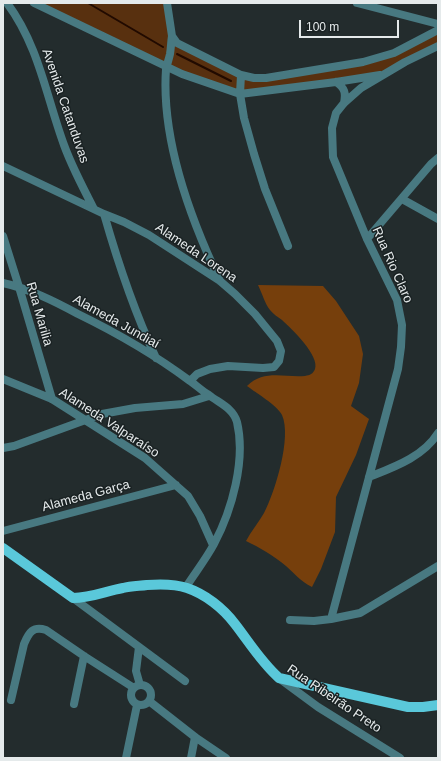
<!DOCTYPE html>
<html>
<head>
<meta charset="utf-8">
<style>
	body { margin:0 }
	#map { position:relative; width:441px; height:761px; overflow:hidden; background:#232c2d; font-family:Arial,sans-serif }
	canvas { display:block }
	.frame { position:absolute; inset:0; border:4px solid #e5eaeb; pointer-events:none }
	.scale { position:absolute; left:299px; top:20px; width:100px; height:18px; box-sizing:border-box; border:2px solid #e5eaeb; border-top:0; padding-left:5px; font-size:12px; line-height:14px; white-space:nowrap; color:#e5eaeb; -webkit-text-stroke:3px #1a2223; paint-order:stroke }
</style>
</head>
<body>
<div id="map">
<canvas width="441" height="761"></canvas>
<div class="frame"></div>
<div class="scale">100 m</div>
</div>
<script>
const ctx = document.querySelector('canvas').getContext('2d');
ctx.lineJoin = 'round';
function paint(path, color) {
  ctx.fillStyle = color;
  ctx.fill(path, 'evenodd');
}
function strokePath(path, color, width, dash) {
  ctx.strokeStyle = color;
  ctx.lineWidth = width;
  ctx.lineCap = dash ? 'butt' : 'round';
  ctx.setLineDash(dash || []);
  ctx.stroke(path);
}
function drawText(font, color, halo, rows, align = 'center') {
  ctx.font = font + ' Arial,sans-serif';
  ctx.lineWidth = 3;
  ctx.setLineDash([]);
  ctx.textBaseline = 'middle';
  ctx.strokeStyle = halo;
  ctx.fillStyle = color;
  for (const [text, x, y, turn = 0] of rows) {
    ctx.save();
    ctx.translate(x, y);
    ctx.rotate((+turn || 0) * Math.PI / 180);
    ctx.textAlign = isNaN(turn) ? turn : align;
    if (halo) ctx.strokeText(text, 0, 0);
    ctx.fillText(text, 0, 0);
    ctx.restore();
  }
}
const green = new Path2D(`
	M34,3H167L177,43L254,78L394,53L438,30V46L386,74L250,93L204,81Z`);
const forest = new Path2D(`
	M258,285L323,286L336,301L359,336L363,354L359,383L351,406L369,419L356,455L336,497L335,532L321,569L312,587C300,581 295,574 286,566C274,556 259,547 246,541C251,531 259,522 264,513C275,492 292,437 282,415C277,405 256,393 247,386C264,369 285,378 305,376C310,375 313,374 315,369C320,356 292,329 282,320C278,317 273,314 270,310C265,304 262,293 258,285Z`);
const stream = new Path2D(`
	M88,3L163,47
	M177,54L231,81`);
const minor = new Path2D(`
	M7,3C39,46 46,96 64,145C72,167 83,188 94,209
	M34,3L182,74L240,94L336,82L380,75
	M167,3L172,36L177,43L241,75L254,78H266L363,62L394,53L438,30
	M357,3L438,24
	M172,36C171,42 171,48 170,54C169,59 167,64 166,69C161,140 190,218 220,281
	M241,75L240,94L244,118L254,154L265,189L288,246
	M336,82C345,88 346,93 344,103
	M3,166L104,214L124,222L149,235L220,281L235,294L255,314L277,341L281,351L279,361L274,367L263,368L228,366L210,369L197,374L190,381
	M402,199L438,219
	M104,214C118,263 134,311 156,358
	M3,236L19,287L52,399
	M367,239L431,164L438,158
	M3,283C30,289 54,301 78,314C117,333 155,355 190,381C196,385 202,391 209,395C219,403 233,408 237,422C246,460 232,510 214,544C206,559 195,573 186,587
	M3,379L52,399L145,458L188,496L200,516L213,545
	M3,448L14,446L102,414L135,408L183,404L209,396
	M369,477C394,467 423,457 438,433
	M3,531L176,485
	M73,598L185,681
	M331,619L398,369L401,347L402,325L397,300L367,239L333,157L332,128L336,113L344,103L361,88L405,62L438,46
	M290,620L314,621L331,619L360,613L438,566
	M139,647L136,671L140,685
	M280,679L318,707L400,758
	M131 695a10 10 0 1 1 20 0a10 10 0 1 1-20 0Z
	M11,700L24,644C29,632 33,626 46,630L84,656L134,688
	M149,701L195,737L226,758
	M74,704L84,656
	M126,758L137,705
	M191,758L195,737`);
const major = new Path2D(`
	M3,548L73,598C91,598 106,591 123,588C131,586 140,586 147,585C160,584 175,584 187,588C205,594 223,608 235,624C249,642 261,662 279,678L408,707H423L438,705`);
const streetNames = [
	["Avenida Catanduvas",65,106,71],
	["Alameda Lorena",196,253,34],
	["Rua Rio Claro",392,265,66],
	["Rua Marilia",39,314,74],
	["Alameda Jundiaí",116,322,29],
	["Alameda Valparaíso",109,423,33],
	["Alameda Garça",86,496,-15],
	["Rua Ribeirão Preto",334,699,34]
];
paint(green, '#58300f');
paint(forest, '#763f0c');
strokePath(stream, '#210a00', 2);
strokePath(minor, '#487981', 8);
strokePath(major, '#5ac8da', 10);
drawText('13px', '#e5eaeb', '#1a2223', streetNames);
</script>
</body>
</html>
